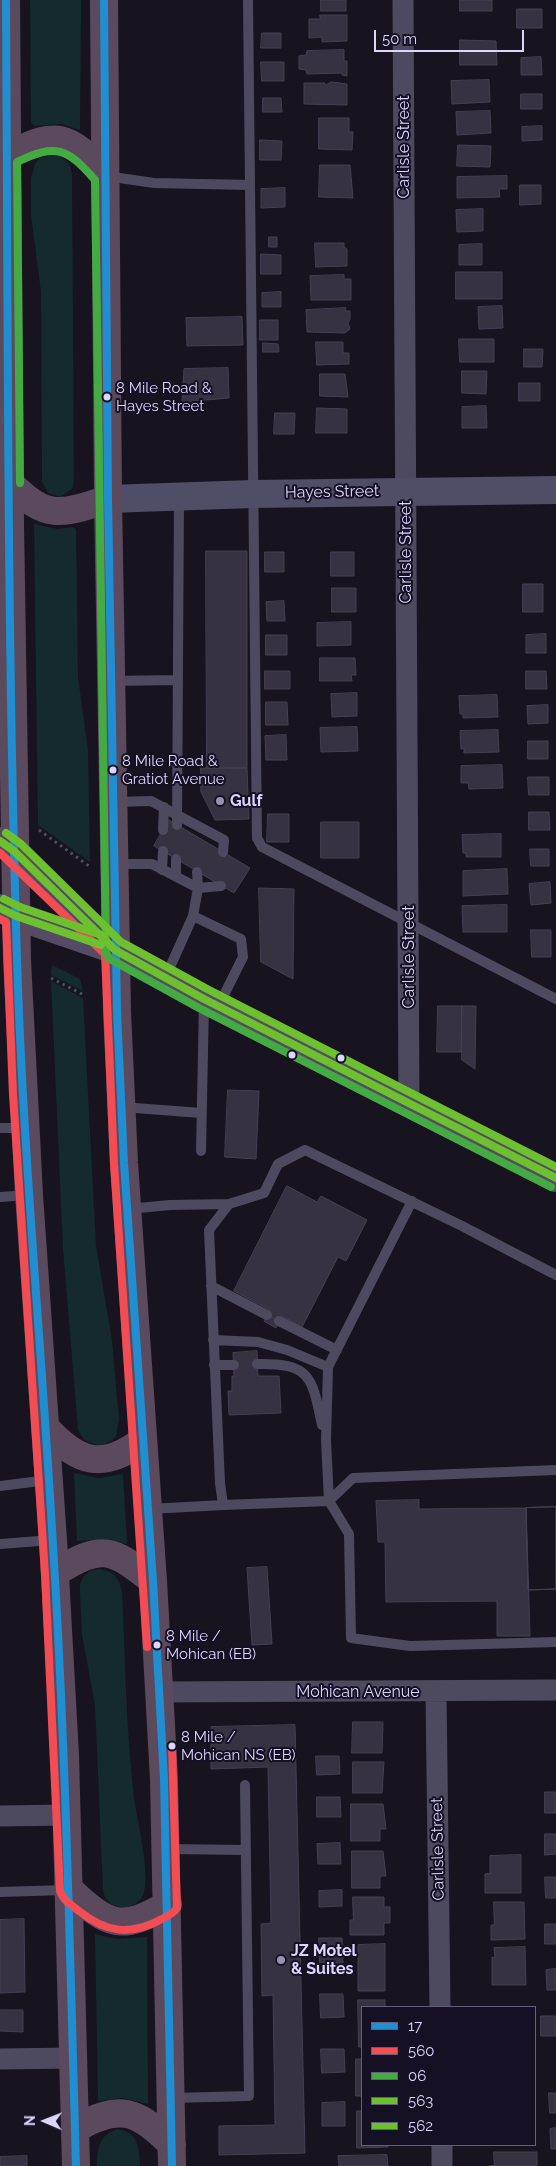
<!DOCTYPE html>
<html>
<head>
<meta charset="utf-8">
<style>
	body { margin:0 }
	#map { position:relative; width:556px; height:2166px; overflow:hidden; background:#17141f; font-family:Raleway,sans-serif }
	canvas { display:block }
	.legend { position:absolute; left:361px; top:2006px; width:175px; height:140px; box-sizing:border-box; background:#151024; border:1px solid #655f7b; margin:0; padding:6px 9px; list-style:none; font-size:15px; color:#dcd6fd }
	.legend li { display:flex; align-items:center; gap:10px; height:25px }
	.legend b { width:25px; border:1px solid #655f7b }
	.north { position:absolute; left:20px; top:2096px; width:50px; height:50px; -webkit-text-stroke:4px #151024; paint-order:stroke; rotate:271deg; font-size:14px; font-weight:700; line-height:20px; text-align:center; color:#dcd6fd }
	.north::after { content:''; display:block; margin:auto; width:18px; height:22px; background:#dcd6fd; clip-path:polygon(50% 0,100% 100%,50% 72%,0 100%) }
	.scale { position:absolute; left:374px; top:30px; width:150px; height:22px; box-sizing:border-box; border:2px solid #dcd6fd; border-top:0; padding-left:6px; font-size:15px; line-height:18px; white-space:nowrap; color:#dcd6fd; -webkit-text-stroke:4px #151024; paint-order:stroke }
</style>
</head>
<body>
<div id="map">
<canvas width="556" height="2166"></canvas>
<ul class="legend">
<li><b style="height:6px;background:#208ed1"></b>17</li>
<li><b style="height:6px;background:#f24d54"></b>560</li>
<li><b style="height:6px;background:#44aa42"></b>06</li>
<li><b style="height:6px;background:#6dc02e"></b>563</li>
<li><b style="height:6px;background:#6dc02e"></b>562</li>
</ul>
<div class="north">N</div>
<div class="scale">50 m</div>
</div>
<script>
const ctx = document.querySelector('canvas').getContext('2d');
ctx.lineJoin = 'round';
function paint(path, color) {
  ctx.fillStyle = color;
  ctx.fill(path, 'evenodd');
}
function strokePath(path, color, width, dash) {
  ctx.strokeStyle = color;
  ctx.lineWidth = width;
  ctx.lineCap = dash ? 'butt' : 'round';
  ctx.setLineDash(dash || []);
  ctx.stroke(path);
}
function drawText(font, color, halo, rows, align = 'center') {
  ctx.font = font + ' Raleway,sans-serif';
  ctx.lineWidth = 4;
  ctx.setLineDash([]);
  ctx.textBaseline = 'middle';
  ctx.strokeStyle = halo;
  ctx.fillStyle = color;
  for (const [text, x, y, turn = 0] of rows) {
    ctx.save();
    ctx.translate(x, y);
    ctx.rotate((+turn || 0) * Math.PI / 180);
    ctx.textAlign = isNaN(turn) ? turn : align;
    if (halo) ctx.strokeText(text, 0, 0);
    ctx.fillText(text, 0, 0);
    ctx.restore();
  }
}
const green = new Path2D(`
	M30,0H81L80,130L62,124L35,126L31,123Z
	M59,155L70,165L72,174L74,482L72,489L60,497L48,493L42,482L41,292L31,215V178L35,164L39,159L45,156Z
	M34,524L58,529L72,527L76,529L78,677L88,750L90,862L38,825Z
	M52,965L80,979L83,991L51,975Z
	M51,981L83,998L96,1246L112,1340L119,1419L116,1436L111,1441L100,1446L84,1440L78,1430L63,1249Z
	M74,1473L99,1478L123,1474L127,1542L126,1544L107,1539L77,1541Z
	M99,1569C113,1571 119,1577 122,1591C125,1657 126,1724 133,1789C135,1815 152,1873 143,1895C137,1908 121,1911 110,1903C106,1899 104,1896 103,1890L95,1705L82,1635L80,1594V1584L84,1576L90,1571Z
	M95,1934L116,1939L147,1937L148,2104L122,2098L99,2101L98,2099Z
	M117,2129C139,2132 139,2148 140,2166H97C97,2149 99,2135 117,2129Z`);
const building = new Path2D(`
	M321,0H346V11H321Z
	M460,0H492V11H460Z
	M517,9H542V28H517Z
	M320,15H347V41L322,42V37L309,38V19H320Z
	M262,33H281V48H261Z
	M460,40L496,41L497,65H460Z
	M344,50V61H347V76L342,75V73L307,74L306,70L299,69V56L306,55L307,51Z
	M541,57L542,75H521V58Z
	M261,62H284V81H262Z
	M489,80L490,102L452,104L451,81Z
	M332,82L347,84V105L304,104V83H325V85Z
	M521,94H542V109H521Z
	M263,98H281L282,112H263Z
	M490,111L491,133L457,135L456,112Z
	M319,118H349V132H353L352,150L319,149Z
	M542,126V140L522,141V127Z
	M260,140L282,141L281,160H260Z
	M458,145L491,146L490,167L457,166Z
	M320,165H350L353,198L319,197Z
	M507,176V189H499L500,197L457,198V177Z
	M520,185H541V204L520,205Z
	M285,188V207L261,208V189Z
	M483,209V231L457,232L456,210Z
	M269,237H277V247H269Z
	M315,243H344V247L347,249V266L316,267Z
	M482,244V265H459V245Z
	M261,254L281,255V274H261Z
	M456,272H502V299H456Z
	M344,275V279H351V300H311L310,276Z
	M281,292V307H262V293Z
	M502,306L503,328L479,329L478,307Z
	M346,308L345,311H350V319L348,323L350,329L345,333L307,332L306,310Z
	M242,317L243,345L187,346L186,318Z
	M260,320H278V340H260Z
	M459,339H494V362H460Z
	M316,342H343V353H349V364L317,365Z
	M263,343L278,344L279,352H263Z
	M524,349H543L542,367H524Z
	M228,368L229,398L182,402L184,369Z
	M462,371H487L486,394L462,393Z
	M320,374H345L348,397L320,396Z
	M519,383H540V401H519Z
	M486,406L487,428H462V407Z
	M317,408L347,409V433H316Z
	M275,413H295L294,434H274Z
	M206,551H247V768H207Z
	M265,552H284V572H265Z
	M331,552H354V576H331Z
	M523,584H543V612H523Z
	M332,588H356V612H332Z
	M284,601L285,621H267L266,602Z
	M351,622V645L317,646V623Z
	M546,634V653H526V635Z
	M266,635H287V655H266Z
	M320,658H355L356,675H351L352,681H320Z
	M265,671H290V689H265Z
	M526,671H546L547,689H526Z
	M357,693V716L332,717L331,694Z
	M497,695L498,717L463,718V714H460L459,696Z
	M266,702H287L288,725H266Z
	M548,705V723L528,724L527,706Z
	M357,727L358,751L321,752L320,728Z
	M498,730L499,752L464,753V748L461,749L460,731Z
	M286,735L287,760H266L265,736Z
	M528,741H548V759H528Z
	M502,765L503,788L469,789L468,783H461V766Z
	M201,768H247L249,819L215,820L201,792Z
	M528,777H549V795H529Z
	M529,812H549L550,830H529Z
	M268,814H289V842H267Z
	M169,820L250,868L234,893L154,846Z
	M321,822H359V858H321Z
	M501,834V857H466V853H463L462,835Z
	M530,849H549V866H531Z
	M507,869L508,894L463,896V871Z
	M550,882L551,903L531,905L529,884Z
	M259,888L294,889L293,979L261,962Z
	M507,905V932H463L462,906Z
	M531,930H551V957H532Z
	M438,1006H462L461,1052H437Z
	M462,1006H476L475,1069L462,1060Z
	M228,1090L259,1091L256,1159L225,1157Z
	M287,1186L317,1202L321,1196L367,1220L346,1261L338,1257L302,1327L282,1316L276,1328L264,1321L270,1310L234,1291Z
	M257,1351L258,1376H279L281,1413L229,1415L228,1391H232V1376L234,1377L233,1353Z
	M419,1500V1509L526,1508L530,1636H497V1601L386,1602L385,1542H378L376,1501Z
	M556,1507V1589L528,1590L526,1508Z
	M556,1507V1589L528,1590L526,1508Z
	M267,1567L272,1644L252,1645L247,1568Z
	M353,1722H383L382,1753H352Z
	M295,1725L305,2153L219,2155V2126L275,2125L273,1995L262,1996L261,1924L271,1923L268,1767L211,1769V1727Z
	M316,1756H339L340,1774L317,1775Z
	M353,1762H384L382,1793H353Z
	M545,1792H556V1813H545Z
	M317,1797H340L341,1817H317Z
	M351,1804H383L386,1829H380V1841H351Z
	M545,1834H556V1854L545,1855Z
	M340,1843L341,1864H318L317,1844Z
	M352,1851H383L386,1876H380V1888H352Z
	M521,1855V1893H485V1874L490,1873V1856Z
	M545,1877H556V1898H546Z
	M342,1890V1906L319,1907V1891Z
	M353,1897H384V1907H390V1923H384V1935H350V1920H353Z
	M494,1902H524L525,1939L491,1940V1925H494Z
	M24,1919L25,1992L0,1993V1920Z
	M545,1924H556V1944H545Z
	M319,1938H342L343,1963H320Z
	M385,1944V1991H358V1945Z
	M525,1947L526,1985H492V1957L495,1958L494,1948Z
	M556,1969V1990H547L546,1970Z
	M320,1994H343L344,2017L321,2018Z
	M358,2000H385V2007H362V2047H359Z
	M0,2010H23V2032L0,2031Z
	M541,2016H556V2036H541Z
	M321,2049H344L345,2072L322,2073Z
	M356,2059H362V2096H356Z
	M549,2093H556V2113H550Z
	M345,2102V2126H322V2103Z
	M357,2111H362V2145H388V2147L357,2148Z
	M556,2128V2149H551L550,2129Z
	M494,2152H537V2166H489L494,2165Z
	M387,2155L388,2166H339L338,2156Z
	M27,2156V2166H0V2157Z`);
const path = new Path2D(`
	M39,830L89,866
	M51,978L82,994`);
const lane = new Path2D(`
	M248,0L257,838L262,847L556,999
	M106,176L154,183L250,185
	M111,681L178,680
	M113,802L151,801L224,840L223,852
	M177,825L179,499
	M163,830L164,807
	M115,864H152L198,888L193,916
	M162,870L163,851
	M197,872L198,888L221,886
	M176,877V859
	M166,976L193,916L241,939L243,957L219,1005
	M122,1107L201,1113
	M0,1128H24
	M201,1151L204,1002
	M0,1197L29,1195
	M128,1209L170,1205L229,1204L264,1193L278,1164L305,1150L462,1226L556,1275
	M211,1286L267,1315
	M279,1321L337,1350
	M213,1340L258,1342L287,1350L328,1367
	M257,1364C311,1363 312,1377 322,1425
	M214,1365H234
	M0,1486L48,1480
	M329,1501L326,1440L328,1367L412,1201
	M329,1501L353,1478L556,1470
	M223,1505L329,1501L349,1534L351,1638L410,1646L556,1642
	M150,1509L223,1505L220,1483L209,1230L229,1204
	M0,1544L52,1540
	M167,1849L246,1850
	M0,1892L66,1890
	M172,2098L249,2096L245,1785`);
const street = new Path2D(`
	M403,0L409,1104
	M159,1692L556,1690
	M436,1692L440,2007
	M0,1816L67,1815
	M0,2059L74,2058
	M442,2145V2166`);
const secondary = new Path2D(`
	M108,499L253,494L556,490`);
const primary = new Path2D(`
	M0,841L14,851L110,945
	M0,908L16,916L115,950L204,999L556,1178`);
const highway = new Path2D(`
	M6,0L10,523L17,960L29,1195L53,1540L65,1755L76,2166
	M104,0L108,499L117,1012L124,1163L153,1581L164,1779L172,2166
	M7,156C56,130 69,133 105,176
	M10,483C46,520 61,515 108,499
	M46,1428C78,1463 103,1471 143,1440
	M55,1573C102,1543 111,1548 153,1581
	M70,1890C108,1926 122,1932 168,1904
	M75,2129C119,2103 138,2110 172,2145`);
const bus1 = new Path2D(`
	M6,0C8,319 7,639 17,959C23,1155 42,1350 53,1546C66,1752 70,1959 76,2166
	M104,0L108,499L117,1012L124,1163L153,1581L164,1779L172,2166`);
const bus2 = new Path2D(`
	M0,853L105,954L114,1164L147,1647
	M0,919L6,922L13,1095L45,1574L60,1891C63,1900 72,1906 79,1911C106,1933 131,1936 162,1919C168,1916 174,1913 177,1908L172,1746`);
const bus3 = new Path2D(`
	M20,483L17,162C56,143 67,148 95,180L106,954L110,959L199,1008L551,1187`);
const bus4 = new Path2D(`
	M0,841L14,851L115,950L204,999L556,1178
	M0,908L16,916L101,945`);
const bus5 = new Path2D(`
	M6,833L21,844L121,942L209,990L556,1167
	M4,899L20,907L104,936`);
const markers = [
	[107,397,4.5,"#dcd6fd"],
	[113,770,4.5,"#dcd6fd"],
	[220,801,5,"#9792af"],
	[292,1055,4.5,"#dcd6fd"],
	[341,1058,4.5,"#dcd6fd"],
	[157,1645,4.5,"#dcd6fd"],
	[172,1746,4.5,"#dcd6fd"],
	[281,1960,5,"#9792af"]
];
const busNames = [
	["8 Mile Road &",116,388],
	["Hayes Street",116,406],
	["8 Mile Road &",122,761],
	["Gratiot Avenue",122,779],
	["8 Mile /",166,1636],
	["Mohican (EB)",166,1654],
	["8 Mile /",181,1737],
	["Mohican NS (EB)",181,1755]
];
const streetNames = [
	["Carlisle Street",404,147,-90],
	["Hayes Street",332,492,-1],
	["Carlisle Street",406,552,-90],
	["Carlisle Street",409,957,-90],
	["Mohican Avenue",358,1692],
	["Carlisle Street",438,1849,-91]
];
const poiNames = [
	["Gulf",230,801],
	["JZ Motel",291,1951],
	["& Suites",291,1969]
];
paint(green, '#142a2c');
paint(building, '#363241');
strokePath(building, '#444053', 1);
strokePath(path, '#47525f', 3, [2.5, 4]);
strokePath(lane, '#4d4a60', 10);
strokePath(street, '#4d4a60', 21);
strokePath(secondary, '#504d66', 28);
strokePath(primary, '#554b65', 28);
strokePath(highway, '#5b4a5e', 28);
strokePath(bus1, '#208ed1', 8);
strokePath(bus2, '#f24d54', 8);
strokePath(bus3, '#44aa42', 8);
strokePath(bus4, '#6dc02e', 8);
strokePath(bus5, '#6dc02e', 8);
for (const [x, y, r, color] of markers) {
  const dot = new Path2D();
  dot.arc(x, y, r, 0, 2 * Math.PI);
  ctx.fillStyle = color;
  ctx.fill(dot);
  strokePath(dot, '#151024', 2);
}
drawText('15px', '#dcd6fd', '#151024', busNames, 'left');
drawText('16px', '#dcd6fd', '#151024', streetNames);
drawText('bold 16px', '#dcd6fd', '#151024', poiNames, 'left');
</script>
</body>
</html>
